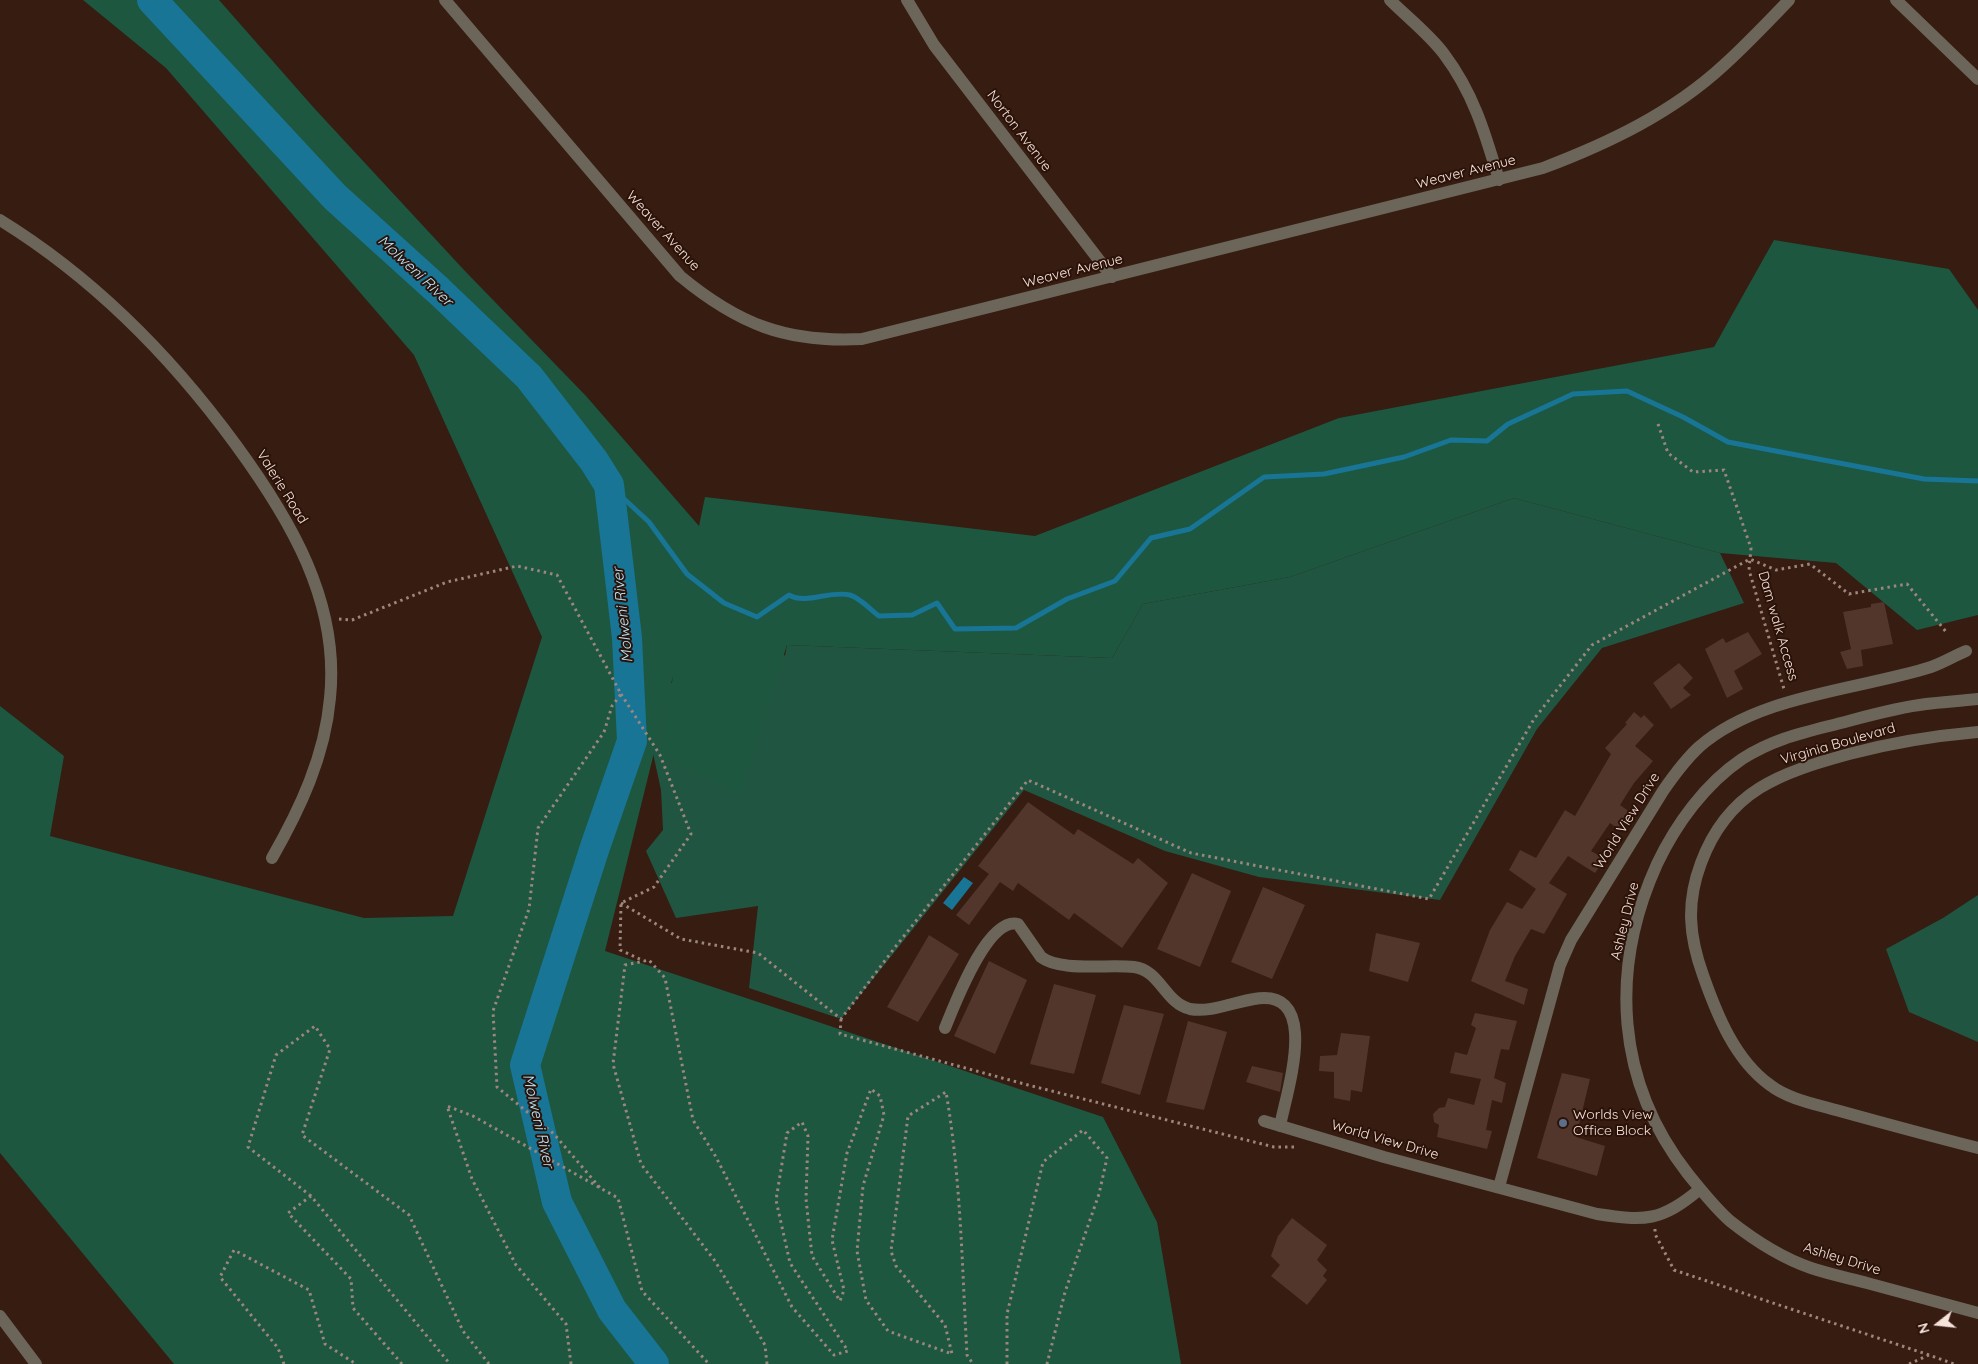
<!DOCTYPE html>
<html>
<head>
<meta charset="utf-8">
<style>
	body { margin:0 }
	#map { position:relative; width:1978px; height:1364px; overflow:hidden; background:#361c11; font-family:Quicksand,sans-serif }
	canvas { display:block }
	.north { position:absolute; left:1913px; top:1299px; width:50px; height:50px; -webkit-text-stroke:4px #2b1208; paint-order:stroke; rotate:254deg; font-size:14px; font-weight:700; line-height:20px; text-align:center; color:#f5e2db }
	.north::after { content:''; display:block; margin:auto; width:18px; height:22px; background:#f5e2db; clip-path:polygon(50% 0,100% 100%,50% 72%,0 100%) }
</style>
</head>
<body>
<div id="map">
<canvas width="1978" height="1364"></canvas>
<div class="north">N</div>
</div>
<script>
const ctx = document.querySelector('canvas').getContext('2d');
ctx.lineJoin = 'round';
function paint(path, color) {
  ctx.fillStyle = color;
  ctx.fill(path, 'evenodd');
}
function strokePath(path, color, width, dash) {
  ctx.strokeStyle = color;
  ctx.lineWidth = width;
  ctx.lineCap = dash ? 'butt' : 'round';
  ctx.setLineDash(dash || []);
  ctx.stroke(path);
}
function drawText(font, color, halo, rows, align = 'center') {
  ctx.font = font + ' Quicksand,sans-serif';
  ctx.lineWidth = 4;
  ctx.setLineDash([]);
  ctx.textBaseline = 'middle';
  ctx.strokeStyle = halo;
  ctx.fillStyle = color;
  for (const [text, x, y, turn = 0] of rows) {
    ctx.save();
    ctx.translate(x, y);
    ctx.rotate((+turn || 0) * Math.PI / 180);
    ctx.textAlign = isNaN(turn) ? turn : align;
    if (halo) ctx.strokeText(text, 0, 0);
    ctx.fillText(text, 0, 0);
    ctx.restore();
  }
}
const green = new Path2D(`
	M1514,498L1720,553L1744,603L1602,648L1537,729L1440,900L1259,877L1165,851L1024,790L841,1019L749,988L758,906L676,918L646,851L663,830L661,790L641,698L769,634L785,656L787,645L1112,658L1143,604L1290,577Z
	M1978,895V1042L1909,1012L1886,949L1943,918Z`);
const forest = new Path2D(`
	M83,0H219L314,108L464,270L586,396L699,526L705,497L1035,536L1339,418L1714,347L1774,240L1949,269L1978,310V615L1917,630L1836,563L1720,553L1514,498L1290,577L1143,604L1112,658L787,645L740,794L660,755L673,676L605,951L1103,1117L1157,1222L1181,1364H174L0,1153V706L64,756L50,836L364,918L453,916L542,637L414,355L166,68Z`);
const water = new Path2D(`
	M964,877L973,883L952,910L943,903Z`);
const stream = new Path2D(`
	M609,485L649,522L687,574L724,603L757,617L789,595C807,605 829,590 850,595C860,598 871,610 879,616L912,615L937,603L955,629L1016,628L1067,599L1115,581L1151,538L1190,529L1264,477L1324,474L1404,457L1451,440L1487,441L1508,424L1573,394L1627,391L1683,417L1728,442L1924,479L1978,481`);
const river = new Path2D(`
	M152,0L335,197L439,291L529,377L594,461L609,485L627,638L632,741L595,847L525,1065L557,1202L612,1310L654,1364`);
const building = new Path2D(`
	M1884,602L1893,644L1861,650L1863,666L1847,669L1840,652L1851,649L1843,612L1871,607V604Z
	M1748,632L1762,654L1734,671L1743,689L1727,698L1705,649L1723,638L1726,643Z
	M1679,663L1693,678L1683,688L1691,695L1671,709L1653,683Z
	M1634,712L1641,718L1644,715L1654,725L1635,746L1653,761L1634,783L1620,805L1630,812L1620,830L1610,823L1591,851L1605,859L1595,873L1568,856L1549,883L1567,894L1544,934L1531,929L1515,956L1505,981L1528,989L1524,1005L1471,981L1490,930L1507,902L1522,909L1536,889L1509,870L1520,850L1536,858L1565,810L1575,816L1611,754L1605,748L1627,724L1625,723Z
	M1028,802L1074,835L1078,829L1133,864L1138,858L1168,883L1122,948L1074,913L1069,920L1018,883L1013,891L1000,882L969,925L956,915L989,874L978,866Z
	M1192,873L1231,891L1200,967L1157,949Z
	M1263,887L1305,905L1272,979L1231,962Z
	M1376,933L1420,943L1408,982L1369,971Z
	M929,935L959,954L918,1022L887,1007Z
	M989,961L1027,980L995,1054L954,1036Z
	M1054,984L1096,995L1074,1074L1030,1064Z
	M1124,1005L1164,1014L1140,1095L1101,1083Z
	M1475,1013L1517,1021L1509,1050L1501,1049L1494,1078L1506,1083L1502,1103L1492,1100L1486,1130L1492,1131L1487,1149L1437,1137L1439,1125L1434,1122L1433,1114L1439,1108L1445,1107L1448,1098L1474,1105L1481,1079L1450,1073L1455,1052L1467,1055L1476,1028L1471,1025Z
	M1188,1021L1227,1032L1204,1110L1166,1102Z
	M1341,1033L1370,1036L1362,1092L1351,1090L1350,1101L1334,1098V1072L1319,1071L1320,1056L1337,1055Z
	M1252,1066L1283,1073L1280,1092L1246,1082Z
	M1562,1073L1590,1079L1576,1137L1605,1146L1597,1176L1537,1158Z
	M1292,1218L1327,1245L1317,1260L1327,1270L1323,1276L1327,1280L1307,1305L1271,1276L1280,1265L1271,1256L1278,1236Z`);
const path = new Path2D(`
	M1658,424L1668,453L1693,472L1724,470L1751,548L1749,570L1784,689
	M339,619L352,620L447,582L517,566L557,575L621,694L612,706L604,732L538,828L529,909L493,1011L497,1087L554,1134L601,1189
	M621,694L660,755L691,834L654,887L621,903L620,950L644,961
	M621,903L681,939L758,953L841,1019L896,946L1028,780L1191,853L1429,899L1534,719L1592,645L1750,559L1776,570L1810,564L1849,594L1907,584L1947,633
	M841,1019L840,1034L1028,1085L1274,1147H1298
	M311,1196L248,1147L276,1055L315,1026L330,1049L302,1135L409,1215L463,1331L489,1364
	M1655,1229V1234L1674,1270L1929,1355
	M284,1364L278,1348L220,1277L234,1250L309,1290L325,1344L356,1364
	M402,1364L353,1308L351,1279L288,1213L311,1196L450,1364
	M571,1364L566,1324L516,1265L472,1179L447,1106L473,1116L618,1198L642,1291L709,1364
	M767,1364L765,1345L715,1261L641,1164L613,1064L625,965L649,960L665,978L693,1120L716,1157L792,1307L834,1355L848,1351L790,1263L776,1200L787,1133L802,1122L808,1136L806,1199L812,1256L840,1301L844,1290L832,1240L847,1153L871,1089L880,1096L884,1115L863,1186L857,1251L866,1300L888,1331L952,1354L945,1325L896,1266L891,1251L908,1116L946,1092C961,1179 962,1267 967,1355L973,1364
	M1007,1364V1314L1043,1162L1083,1130L1107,1158L1099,1194L1065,1292L1047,1364
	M1909,1364L1929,1355L1954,1364`);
const minor = new Path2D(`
	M445,0L680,276C738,324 786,343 862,339L1543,168C1609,143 1672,113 1724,65C1747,44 1768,22 1789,0
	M907,0L934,45L1112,277
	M1390,0C1407,17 1430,35 1444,54C1474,94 1485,133 1499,180
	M1896,0L1978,79
	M0,220C94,278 171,356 236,445C290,519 340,602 330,698C325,756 300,809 272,858
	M1978,699C1961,701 1943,702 1926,704C1893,708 1861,718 1829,726C1797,734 1770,741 1742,759C1705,784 1676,824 1657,864C1609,970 1616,1082 1688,1174C1701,1190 1715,1208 1730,1221C1754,1240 1782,1258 1811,1268C1829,1274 1848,1278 1867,1283C1904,1293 1941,1303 1978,1313
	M1978,732C1932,736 1894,742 1849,754C1780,773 1728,790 1701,863C1686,903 1689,936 1703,975C1717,1015 1735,1060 1770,1085C1788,1099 1815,1104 1836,1110C1883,1123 1931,1136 1978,1148
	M945,1028C955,1004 987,917 1018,924L1041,957C1060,972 1109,964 1134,967C1160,970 1165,1003 1190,1009C1210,1013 1234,1002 1254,999C1322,987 1287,1090 1280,1126
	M1264,1121L1384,1157L1597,1214C1645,1221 1661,1222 1700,1189
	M1499,1187L1560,965L1571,940L1663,791C1674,775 1685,760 1699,747C1758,695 1858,690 1931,667C1943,663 1954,656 1966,651
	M0,1316L36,1364`);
const markers = [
	[1563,1123,5,"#5c6f8a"]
];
const streetNames = [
	["Norton Avenue",1019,131,53],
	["Weaver Avenue",1466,172,-14],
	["Weaver Avenue",663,231,48],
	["Weaver Avenue",1073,271,-14],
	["Valerie Road",282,487,58],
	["Dam walk Access",1778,626,74],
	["Virginia Boulevard",1838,744,-16],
	["World View Drive",1627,821,-58],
	["Ashley Drive",1625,921,-76],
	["World View Drive",1385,1140,16],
	["Ashley Drive",1842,1259,17]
];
const poiNames = [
	["Worlds View",1573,1115],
	["Office Block",1573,1131]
];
const waterNames = [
	["Molweni River",415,271,43],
	["Molweni River",623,615,-96],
	["Molweni River",538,1121,77]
];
paint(green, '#205641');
paint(forest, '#1d5740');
paint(water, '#187596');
strokePath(stream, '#187596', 5);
strokePath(river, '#187596', 30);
paint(building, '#53362b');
strokePath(path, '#9c867d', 3, [2.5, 4]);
strokePath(minor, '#6c6559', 12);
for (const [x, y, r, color] of markers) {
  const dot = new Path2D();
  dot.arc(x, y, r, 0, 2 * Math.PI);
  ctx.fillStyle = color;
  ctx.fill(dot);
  strokePath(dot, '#2b1208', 2);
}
drawText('14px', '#f5e2db', '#2b1208', streetNames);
drawText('14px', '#f5e2db', '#2b1208', poiNames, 'left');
drawText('italic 15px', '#b5e7fd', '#2b1208', waterNames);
</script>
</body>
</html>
